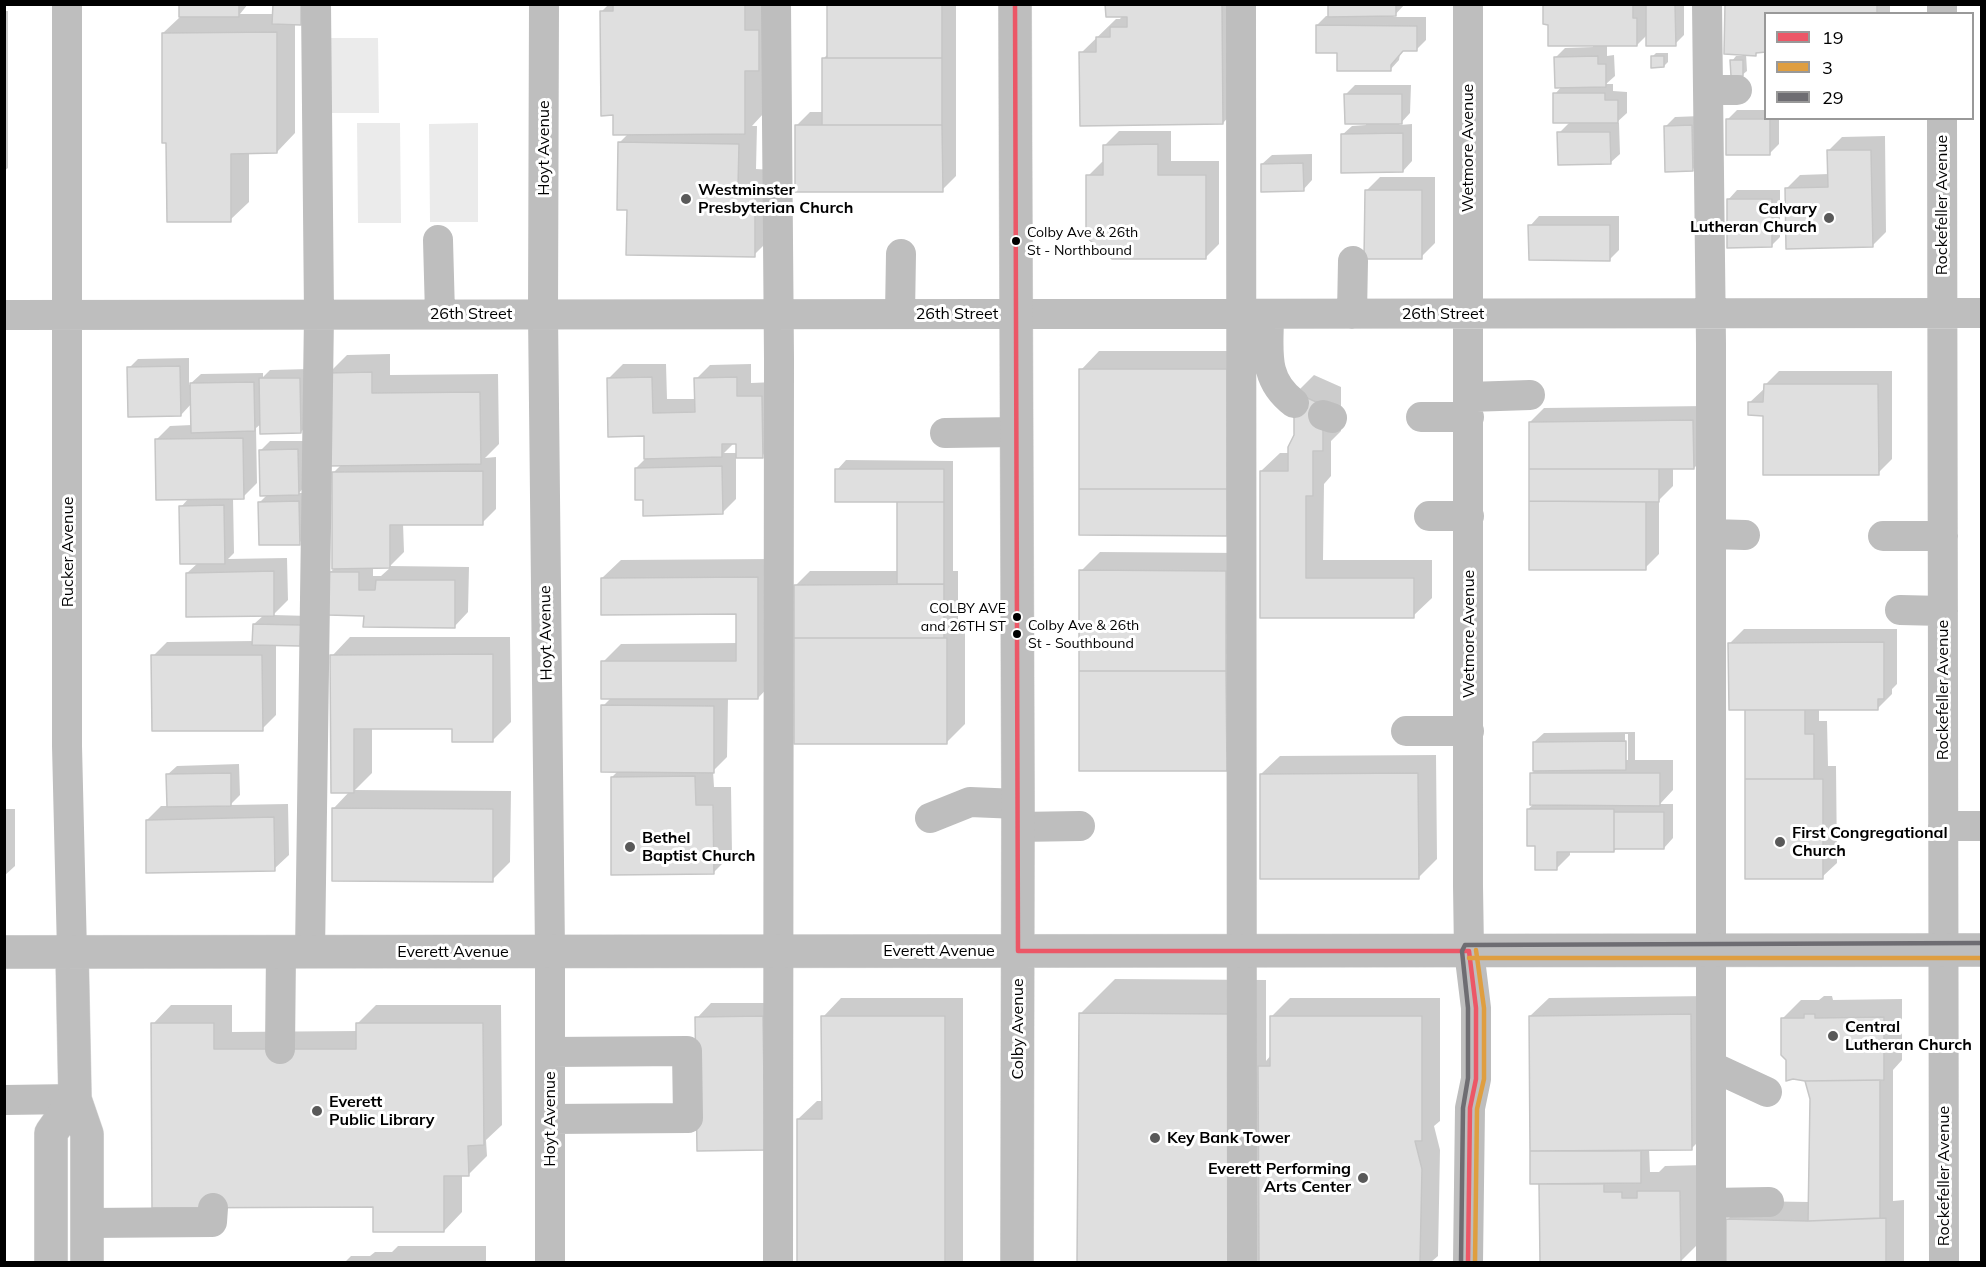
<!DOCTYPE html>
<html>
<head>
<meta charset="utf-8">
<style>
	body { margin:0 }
	#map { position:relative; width:1986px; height:1267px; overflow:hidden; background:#fff; font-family:Mulish,sans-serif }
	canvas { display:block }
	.frame { position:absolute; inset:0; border:6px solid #000; pointer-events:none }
	.legend { position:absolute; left:1764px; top:12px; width:210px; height:108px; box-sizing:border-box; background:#fff; border:2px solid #999; margin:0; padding:8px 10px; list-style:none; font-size:18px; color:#000 }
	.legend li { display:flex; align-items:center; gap:12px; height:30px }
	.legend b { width:30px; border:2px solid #999 }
</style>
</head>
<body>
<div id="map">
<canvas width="1986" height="1267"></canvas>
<div class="frame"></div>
<ul class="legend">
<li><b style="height:8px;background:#ec5767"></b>19</li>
<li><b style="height:8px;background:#df9e40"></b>3</li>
<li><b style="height:8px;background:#6e6d72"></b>29</li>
</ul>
</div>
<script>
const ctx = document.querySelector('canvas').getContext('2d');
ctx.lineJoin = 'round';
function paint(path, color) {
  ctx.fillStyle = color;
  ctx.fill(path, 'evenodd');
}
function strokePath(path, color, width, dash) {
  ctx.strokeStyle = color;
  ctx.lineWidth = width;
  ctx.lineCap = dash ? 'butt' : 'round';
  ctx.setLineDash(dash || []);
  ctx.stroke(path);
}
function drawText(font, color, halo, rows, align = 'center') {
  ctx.font = font + ' Mulish,sans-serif';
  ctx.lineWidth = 6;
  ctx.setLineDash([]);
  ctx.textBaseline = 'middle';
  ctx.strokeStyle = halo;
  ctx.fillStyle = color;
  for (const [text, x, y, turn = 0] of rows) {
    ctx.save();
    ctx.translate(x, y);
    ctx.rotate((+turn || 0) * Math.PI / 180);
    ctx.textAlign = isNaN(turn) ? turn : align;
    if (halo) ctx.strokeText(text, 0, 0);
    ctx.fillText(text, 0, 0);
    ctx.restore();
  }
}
const green = new Path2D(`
	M329,38H378L379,113H329Z
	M357,123H400L401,223H358Z
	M478,123V222H430L429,124Z`);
const shadow = new Path2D(`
	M180,4H248L240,14H274V4H310L309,14L300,23H295V133L277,152H249V202L230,220L163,33L180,17Z
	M609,4H763V114L752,126H757L756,169L773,170L772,237L754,255L628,209L619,143L629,133L615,114L602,11Z
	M828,4H956V176L942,190L796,126L810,112H823V59L829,53Z
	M1107,4H1240L1241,104L1223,123L1081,53L1116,19H1120L1123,15Z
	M1330,4H1405L1393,17H1426V40L1416,50H1403L1400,54L1399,60L1390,70L1339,52L1317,25L1326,16H1330Z
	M1544,4H1684V35L1675,44L1648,34L1637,45H1607V56L1614,55L1615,76L1606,84H1613V91L1627,92V113L1616,123H1619L1620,154L1610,163L1559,133L1571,121L1555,94L1562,86L1556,57L1565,48L1593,47V45L1549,23Z
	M1726,4H1890V14H1766L1759,51L1756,54H1746L1747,71L1742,75L1732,61L1736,56H1746V54Z
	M4,11H8V168L4,171Z
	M1656,53H1668V62L1664,66L1652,57Z
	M1355,85H1411L1410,113L1399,125L1412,124V161L1403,171L1342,135L1352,126L1366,125V122L1346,94Z
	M1737,110H1766V118H1779V144L1769,154L1728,119Z
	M1701,116V161L1692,170L1666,126L1675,117Z
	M1119,131H1171V161H1219V244L1205,258L1088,176L1102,162H1105V145Z
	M1885,136L1886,232L1872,246L1786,189L1800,175L1829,174L1828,151L1842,137Z
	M1312,154V180L1303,190L1262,164L1272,155Z
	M1380,177H1435V243L1421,257L1366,191Z
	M1737,190H1780V237L1771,246L1728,200Z
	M1539,216H1619V250L1609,260L1530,226Z
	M1099,351H1245L1226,534L1081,370Z
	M390,354V375L498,374L499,444L485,458L496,457V509L482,523H403L404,552L390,566L469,567L468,612L454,627L365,614L330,572L334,569L333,473L342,464L328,374L347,355ZM373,567H391L381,576H373Z
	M189,358V385L201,374L263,373V377L270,370L309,369L310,422L301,432L262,423L256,428L257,483L243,497H233L234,553L228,559L287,558L288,600L273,615L310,616L309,636L276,644V715L262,729L153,656L167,642L254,641V624L264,615L187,573L198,563L181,507L189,498L156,440L170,426L192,425V403L181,415L129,368L138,359Z
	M623,364H666L667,399H696V379L710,365L751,364V383L775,382L776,442L762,456H736V499L722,513L644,498L636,468L645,459V435L609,378ZM735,442H737L738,453H724Z
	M1779,371H1892V459L1878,473L1765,414L1749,403L1765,388V385Z
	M1314,375L1341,387V431L1331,441V476L1324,484L1323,560H1432V598L1413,616H1261V471L1280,453H1290L1295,435L1296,393Z
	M1706,406L1708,454L1694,468H1673V486L1659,500V554L1645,568H1530V422L1544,408Z
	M270,441H307V484L299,493H307L308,534L299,543L260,502L268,494L260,451Z
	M846,460L953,461V571H958V620H965V724L946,743L796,585L810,571H899V501L837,470Z
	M1100,552L1244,553V751L1081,571Z
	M776,559V679L758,698H728L727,757L713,771L714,787H731L732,854L713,873L612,777L619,770L603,706L611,698L603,662L621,644L738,643V613L602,578L621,560Z
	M1744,629H1897V684L1892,689V694L1878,708H1819V721H1827L1828,766H1836L1837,863L1822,877L1746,708L1730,643Z
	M350,637H510L511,722L492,741L453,727H372V773L355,790L511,791L510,862L492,880L333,809L350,791L332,656Z
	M1635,732V760H1673V790L1660,804H1673V838L1664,848H1617L1614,851H1570V855L1556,869L1537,844L1528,809L1534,804L1532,773L1535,770L1534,742L1544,733ZM1625,734H1628V760H1625Z
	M1436,755L1437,859L1418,878L1261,774L1280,756Z
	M239,764L240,795L230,805L288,804L289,855L274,869L147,820L161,806H168L167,775L177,766Z
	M4,809H15V866L4,876Z
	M1115,979L1266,980V1061L1271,1055V1017L1290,998H1440V1121L1434,1126L1440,1150L1438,1256L1431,1262H1079L1080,1014Z
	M1709,996L1710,1130L1691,1149H1649L1650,1172H1659L1665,1166L1705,1165L1706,1236L1680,1262H1542L1540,1185L1543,1183H1531L1530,1016L1549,998Z
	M1824,996H1832L1833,1000L1902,999V1060L1893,1070V1201L1904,1200V1262H1728L1727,1220L1746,1201L1810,1202L1811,1099L1807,1079L1782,1019L1801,1000H1819Z
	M841,998H963V1262H798V1119L817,1101H823V1017Z
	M711,1003H777L779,1135L697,1018Z
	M171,1005H232V1032L357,1031V1024L376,1005H501L502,1125L486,1140L487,1156L468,1175H462V1212L444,1231L374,1206L153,1024Z
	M4,1209H6L4,1237Z
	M398,1246H486V1262H326H345L351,1256H370L375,1252H392Z`);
const building = new Path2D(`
	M179,4H239V17H179Z
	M273,4H301V25L272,24Z
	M613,4H745V30H759V71H745V134L613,135V115L601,116L600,11H613Z
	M827,4H942V58H827Z
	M1105,4H1222L1223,124L1080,126L1079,52H1096V37H1110V27H1127V17H1106Z
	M1328,4H1396V16L1328,17Z
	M1543,4H1633V18H1637V46H1548V25L1543,24Z
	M1646,4H1675L1676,46H1646Z
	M1725,4H1877V14H1766V52L1756,53V56L1724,54Z
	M1316,25L1417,26V51H1403L1391,65V71H1337V53H1316Z
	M277,32V153L231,154V222H167L166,143H162V33Z
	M1598,56V64H1606V87L1555,88L1554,57Z
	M1651,56H1664V67L1651,68Z
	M822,58H942V125H822Z
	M1730,60H1743V76H1731Z
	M1553,93H1605V100H1618V123H1553Z
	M1344,94H1402V124H1345Z
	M1726,119H1770V155H1726Z
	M795,125H942L943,192H795Z
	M1692,125L1693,171L1665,172L1664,126Z
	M1557,132H1610L1611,164L1558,165Z
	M1403,133V172L1341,173V134Z
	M618,142L739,144L738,187L755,188V257L626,255L627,210H617Z
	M1158,144V175H1206V259H1112L1086,237V175H1103V145Z
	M1827,150H1871L1873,247L1786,249L1785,188L1828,187Z
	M1303,163L1304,191L1261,192V164Z
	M1365,190H1422V259H1364Z
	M1727,199H1772V247L1727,248Z
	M1528,225H1610V261L1529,260Z
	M180,366L181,416L128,417L127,367Z
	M1079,369H1227V489H1079Z
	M372,372V393L480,392L481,464L328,466L327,373Z
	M652,377L653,413L695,412L694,378L737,377V396H762L763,458H736V444H722V457L644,459V436L608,437L607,378Z
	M259,378H300L301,433L260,434Z
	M254,382L255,431L191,433L190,383Z
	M1764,384H1878L1879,475H1763V416L1748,415V402H1763Z
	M1294,392L1323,405V451H1313V496H1306V578H1414V618H1260V471H1288V447L1294,435Z
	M1693,420L1694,469H1529V422Z
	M243,438L244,499L156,500L155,439Z
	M298,449L299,495L260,496L259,450Z
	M722,466L723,514L643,516V500H635V468Z
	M835,469H944V502H835Z
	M1529,469H1659V502L1529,501Z
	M483,471V525H390V568L332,569V472Z
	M1079,489H1227V536L1079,535Z
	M299,501L300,545H259L258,502Z
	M1529,501L1646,502V570H1529Z
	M897,502H944V584H897Z
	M224,505L225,564H180L179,506Z
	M1079,570L1226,571V671H1079Z
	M274,571V616L186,617V573Z
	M328,572H359V590H375L376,580H455V628L363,627L364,616L328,615Z
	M758,577V699H601V661H736V614L601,615V578Z
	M944,584V638H794V585Z
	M253,624L301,625L300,646L252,645Z
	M794,638H947V744H794Z
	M1884,642V699H1878V710H1729L1728,643Z
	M493,654V742H452V729H354V793H331L330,655Z
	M151,655H262L263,731H152Z
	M1079,671H1226L1227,771H1079Z
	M601,705L714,706V773L601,772Z
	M1745,710H1805V734H1814V779H1745Z
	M1626,741V770L1533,771V742Z
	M231,773V806L167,807L166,774Z
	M1418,773L1419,879H1260V774Z
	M1530,773H1660V806L1530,805Z
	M695,776L696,805H713L714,874L611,875V777Z
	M1745,779H1823V879H1745Z
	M332,808L493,809V882L332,881Z
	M1527,809H1614V852H1557V870H1535V846H1527Z
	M1614,812H1664V849H1614Z
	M274,817L275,871L146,873V820Z
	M1079,1013L1232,1014L1231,1262H1077Z
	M1691,1014L1692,1150L1530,1151L1529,1016Z
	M1804,1014H1815V1018L1884,1017V1080L1805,1081L1793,1079L1786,1081V1060L1781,1055V1018H1804Z
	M763,1016L765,1150L697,1151L695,1017Z
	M821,1016H945V1262H797V1119H822Z
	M1270,1016H1422V1141H1415L1422,1169L1420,1262H1259L1258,1066H1270Z
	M151,1023H214V1049H356V1023H483L484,1145L468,1146L469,1176H444V1232H373V1207L152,1208Z
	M1880,1080V1218L1808,1221L1810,1099L1805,1081Z
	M1530,1151H1641V1183L1530,1184Z
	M1539,1184H1604V1192H1622V1198H1637V1191H1680L1681,1262H1540Z
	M1886,1218V1262H1726V1219L1808,1221Z`);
const minor = new Path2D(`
	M67,4V746L72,952
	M544,4L543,314L550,952V1262
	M776,4L779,359L778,1262
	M1241,4L1242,1262
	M1707,4L1711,344V1262
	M1942,4V14
	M1708,90H1737
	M1942,118L1944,1262
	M438,240L440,314
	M900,314L901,254
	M1269,314C1269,350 1262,379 1294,403
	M1352,314L1353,261
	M4,315L1982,313
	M1469,397L1530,395
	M1323,415L1332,418
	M1421,417H1469
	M945,433L1018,432
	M1429,516H1469
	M1711,534L1745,535
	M1883,536H1943
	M1900,610L1943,611
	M1406,731H1469
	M930,818L970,802L1018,804
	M1943,826H1982
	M1018,827L1080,826
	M310,952L319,315L316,4
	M280,1049L281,952
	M550,1052L687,1051L688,1118L550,1119
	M1711,1066L1767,1092
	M4,1100L75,1099
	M1711,1203L1769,1202
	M88,1223L212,1222L213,1208
	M1468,1262L1470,1108L1476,1079V1008L1469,951L1468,886V4`);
const major = new Path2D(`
	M1015,4L1018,804L1017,1262
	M4,952L1982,950
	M72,952L75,1099L87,1134V1262
	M51,1262V1133L75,1099`);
const bus1 = new Path2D(`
	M1015,4L1018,951
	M1018,951H1469
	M1468,1262L1470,1108L1476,1079V1008L1469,951`);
const bus2 = new Path2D(`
	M1469,958H1982
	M1475,1262L1477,1109L1484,1079V1008L1476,950`);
const bus3 = new Path2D(`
	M1461,1262L1463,1108L1468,1078V1008L1462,951L1465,945L1982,943`);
const markers = [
	[686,199,6,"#595959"],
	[1829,218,6,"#595959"],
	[1016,241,5,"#000"],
	[1017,617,5,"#000"],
	[1017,634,5,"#000"],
	[1780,842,6,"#595959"],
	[630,847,6,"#595959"],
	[1833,1036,6,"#595959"],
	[317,1111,6,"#595959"],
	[1155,1138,6,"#595959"],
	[1363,1178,6,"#595959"]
];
const busNames = [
	["Colby Ave & 26th",1027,233],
	["St - Northbound",1027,251],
	["COLBY AVE",1006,609,"right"],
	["and 26TH ST",1006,627,"right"],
	["Colby Ave & 26th",1028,626],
	["St - Southbound",1028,644]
];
const streetNames = [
	["Hoyt Avenue",544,148,-90],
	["Wetmore Avenue",1468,148,-90],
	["Rockefeller Avenue",1942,205,-90],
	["26th Street",471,314],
	["26th Street",957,314],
	["26th Street",1443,314],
	["Rucker Avenue",68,552,-90],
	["Hoyt Avenue",546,633,-91],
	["Wetmore Avenue",1469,634,-90],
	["Rockefeller Avenue",1943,690,-90],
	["Everett Avenue",939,951],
	["Everett Avenue",453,952],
	["Colby Avenue",1018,1029,-90],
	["Hoyt Avenue",550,1119,-90],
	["Rockefeller Avenue",1944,1176,-90]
];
const poiNames = [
	["Westminster",698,190],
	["Presbyterian Church",698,208],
	["Calvary",1817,209,"right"],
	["Lutheran Church",1817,227,"right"],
	["First Congregational",1792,833],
	["Church",1792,851],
	["Bethel",642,838],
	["Baptist Church",642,856],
	["Central",1845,1027],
	["Lutheran Church",1845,1045],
	["Everett",329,1102],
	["Public Library",329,1120],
	["Key Bank Tower",1167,1138],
	["Everett Performing",1351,1169,"right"],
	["Arts Center",1351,1187,"right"]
];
paint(green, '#ebebeb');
paint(shadow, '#0003');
paint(building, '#dfdfdf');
strokePath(building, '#c6c6c6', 1.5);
strokePath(major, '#dbdbdb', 34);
strokePath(minor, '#bebebe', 30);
strokePath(major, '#bebebe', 33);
strokePath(bus1, '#ec5767', 4.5);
strokePath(bus2, '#df9e40', 4.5);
strokePath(bus3, '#6e6d72', 4.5);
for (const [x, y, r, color] of markers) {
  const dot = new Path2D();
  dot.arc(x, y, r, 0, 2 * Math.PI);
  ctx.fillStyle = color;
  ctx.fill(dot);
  strokePath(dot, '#fff', 2);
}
drawText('14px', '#000', '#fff', busNames, 'left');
drawText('16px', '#000', '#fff', streetNames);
drawText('bold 16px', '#000', '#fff', poiNames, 'left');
</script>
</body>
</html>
